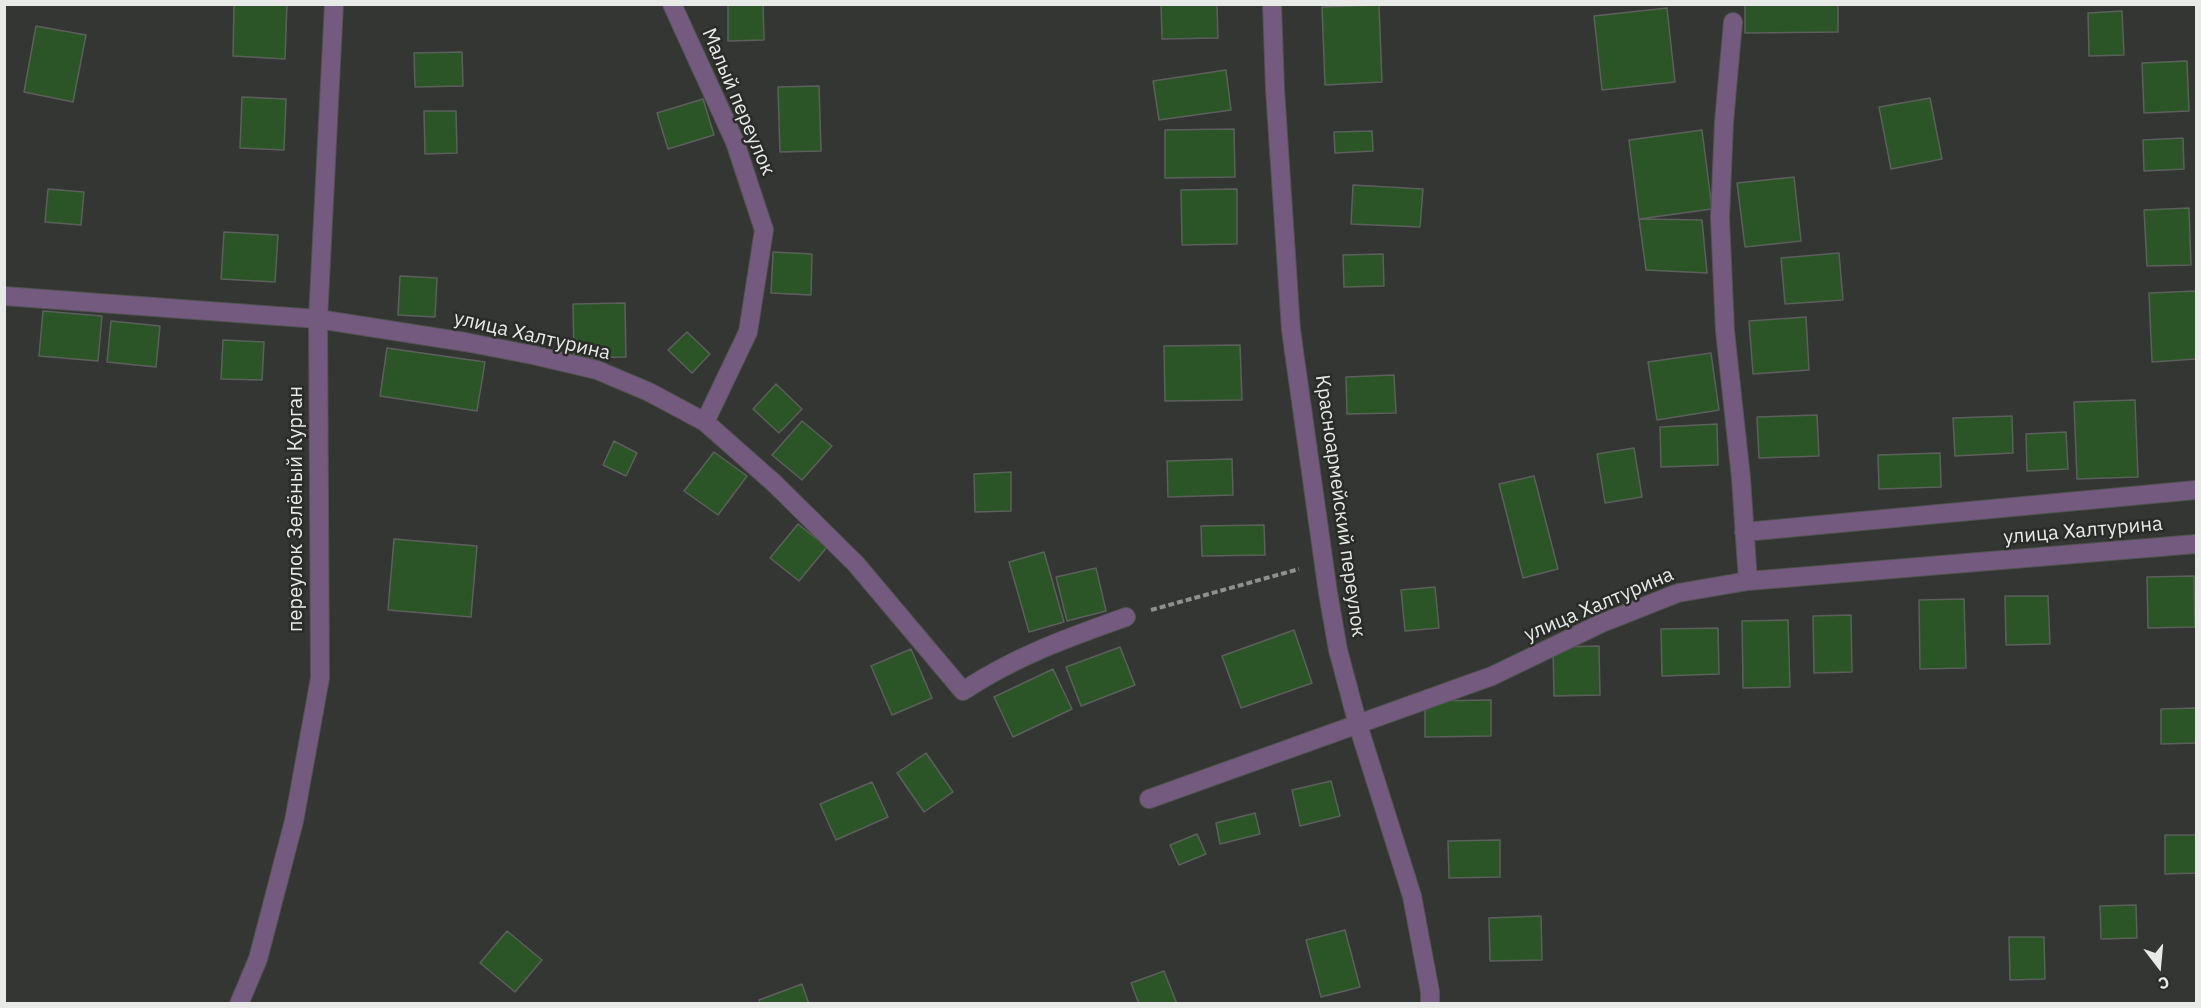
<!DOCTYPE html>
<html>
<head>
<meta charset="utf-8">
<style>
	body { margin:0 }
	#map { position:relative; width:2201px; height:1008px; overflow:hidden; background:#333632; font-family:"IBM Plex Sans",sans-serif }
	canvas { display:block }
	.frame { position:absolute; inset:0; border:6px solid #e7eae7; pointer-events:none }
	.north { position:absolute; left:2129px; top:936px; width:60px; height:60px; -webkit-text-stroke:4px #292c28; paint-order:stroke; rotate:164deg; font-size:16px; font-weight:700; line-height:24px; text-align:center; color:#e7eae7 }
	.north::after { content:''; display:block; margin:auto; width:21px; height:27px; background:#e7eae7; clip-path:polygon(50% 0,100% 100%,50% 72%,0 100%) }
</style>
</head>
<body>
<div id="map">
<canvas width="2201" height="1008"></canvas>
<div class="frame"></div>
<div class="north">С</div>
</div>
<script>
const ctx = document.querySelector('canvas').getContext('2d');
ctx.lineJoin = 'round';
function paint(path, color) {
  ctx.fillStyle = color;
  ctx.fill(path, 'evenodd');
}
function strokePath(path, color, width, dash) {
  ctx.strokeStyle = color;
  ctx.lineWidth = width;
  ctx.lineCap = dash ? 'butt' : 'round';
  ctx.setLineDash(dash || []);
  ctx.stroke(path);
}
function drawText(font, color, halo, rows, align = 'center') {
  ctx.font = font + ' "IBM Plex Sans",sans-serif';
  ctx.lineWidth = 5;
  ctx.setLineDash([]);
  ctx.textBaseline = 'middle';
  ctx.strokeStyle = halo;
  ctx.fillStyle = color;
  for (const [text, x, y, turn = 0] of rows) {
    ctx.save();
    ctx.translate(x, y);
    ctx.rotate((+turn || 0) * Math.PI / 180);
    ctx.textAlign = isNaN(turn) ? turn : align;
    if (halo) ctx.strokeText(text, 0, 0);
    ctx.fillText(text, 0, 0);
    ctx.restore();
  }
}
const building = new Path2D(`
	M234,4H287L285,59L233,56Z
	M728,4H763L764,40L728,41Z
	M1161,4H1217L1218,38L1162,39Z
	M1745,4H1838V32L1745,33Z
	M1379,5L1382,82L1325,85L1322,7Z
	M1667,8L1675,82L1602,90L1594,16Z
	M2122,11L2124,55L2089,56L2088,13Z
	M36,26L86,35L73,102L24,92Z
	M462,52L463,86L415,87L414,53Z
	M2187,61L2189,111L2144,113L2142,63Z
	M1226,70L1231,110L1159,120L1153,81Z
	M819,86L821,151L780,152L778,87Z
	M242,97L286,99L284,150L240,148Z
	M1930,98L1942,159L1891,169L1879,107Z
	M703,99L714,135L668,149L657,113Z
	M424,111H456L457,153L425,154Z
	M1234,129L1235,177L1165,178V130Z
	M1702,130L1712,209L1639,219L1629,140Z
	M1372,131L1373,151L1335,153L1334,132Z
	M2183,138L2184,169L2144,171L2143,140Z
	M1794,177L1801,241L1745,247L1737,183Z
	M1353,185L1423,189L1420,227L1351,224Z
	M48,189L84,192L81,225L45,222Z
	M1237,189V244L1182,245L1181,190Z
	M2189,208L2191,265L2147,266L2144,210Z
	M1639,219L1702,220L1707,273L1646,270Z
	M224,232L278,235L275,282L221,279Z
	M773,252L812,254L811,295L771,293Z
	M1839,253L1843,300L1785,304L1781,258Z
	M1383,254L1384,286L1344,287L1343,255Z
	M400,276L437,278L435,317L398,315Z
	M2196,291V359L2152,362L2149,293Z
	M625,303L626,357L574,358L573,304Z
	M43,311L102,316L98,361L39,356Z
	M1806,317L1809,370L1753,374L1749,321Z
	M111,321L160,326L156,367L107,362Z
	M687,332L710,354L692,373L668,350Z
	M223,340L264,342L262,380L221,379Z
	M1240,345L1242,400L1165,401L1164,346Z
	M387,348L485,362L477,411L380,396Z
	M1711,353L1719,410L1657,420L1648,362Z
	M1394,375L1396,413L1347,414L1346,377Z
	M776,384L802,409L779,433L753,409Z
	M2135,400L2138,477L2077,479L2074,402Z
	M1817,415L1819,456L1759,458L1757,417Z
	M2012,416L2013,453L1955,456L1953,418Z
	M802,421L832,446L802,480L772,455Z
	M1717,424L1718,465L1661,467L1660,427Z
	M2066,432L2068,469L2027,471L2026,434Z
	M614,441L637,453L626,476L603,465Z
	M1634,448L1642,497L1605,503L1597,454Z
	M714,452L747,476L718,515L684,491Z
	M1940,453L1941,487L1879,489L1878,455Z
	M1232,459L1233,495L1168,497L1167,461Z
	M1011,472V511L975,512L974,474Z
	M1534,476L1558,569L1523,578L1499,484Z
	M798,524L827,547L799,581L770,558Z
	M1264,525L1265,555L1202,556L1201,526Z
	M394,539L477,546L471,617L388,610Z
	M1044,552L1064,622L1029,632L1009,562Z
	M1096,568L1106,611L1067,621L1056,577Z
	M2194,576L2195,627L2148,628L2147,577Z
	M1435,587L1439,628L1405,631L1401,590Z
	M2005,596H2048L2050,644L2006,645Z
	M1964,599L1966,668L1920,669L1919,600Z
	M1851,615L1852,672L1814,673L1813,616Z
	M1788,620L1790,687L1743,688L1742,621Z
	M1718,628L1719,674L1662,676L1661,629Z
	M1294,630L1312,683L1241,708L1222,656Z
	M1599,646L1600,695L1554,696L1553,647Z
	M1120,647L1135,685L1081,706L1066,667Z
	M911,649L932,698L892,715L871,666Z
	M1053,669L1072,709L1013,737L994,697Z
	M1491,700V736L1425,737V701Z
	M2196,708V743L2161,744V709Z
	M926,753L953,792L924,812L897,773Z
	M1331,781L1340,816L1300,826L1292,790Z
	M872,782L888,817L836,840L820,804Z
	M1255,813L1260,834L1220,844L1216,823Z
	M1197,834L1206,854L1179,865L1170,845Z
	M2165,835H2196V873L2165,874Z
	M1500,840V877L1449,878L1448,841Z
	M2136,905L2137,938L2101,939L2100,906Z
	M1541,916L1542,960L1490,961L1489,918Z
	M1345,930L1360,987L1321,997L1306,940Z
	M507,931L542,960L515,992L480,963Z
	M2009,937H2044L2045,979L2010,980Z
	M1164,971L1177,1004H1139L1131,983Z
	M802,984L809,1004H760L759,1000Z`);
const path = new Path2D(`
	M1151,610L1299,569`);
const minor = new Path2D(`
	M672,4L735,142L764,230L748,332L705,422
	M1272,4L1275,89L1291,330L1328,593L1338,650L1358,725L1412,896L1430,992V1004
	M1733,22L1724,122L1720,218L1725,331L1741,478L1748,581
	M4,296L318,319L465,342L533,355L597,370L649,392L705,422L774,483L856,564L963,691C1016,656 1067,638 1126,617
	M1744,532L2196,490
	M1149,799L1492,676L1602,623L1678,593L1748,581L2196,544
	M239,1004L258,959L294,821L320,678L318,319L334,4`);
const streetNames = [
	["Малый переулок",738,102,67],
	["улица Халтурина",532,336,13],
	["Красноармейский переулок",1340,506,82],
	["переулок Зелёный Курган",296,509,-90],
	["улица Халтурина",2083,531,-5],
	["улица Халтурина",1599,605,-23]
];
paint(building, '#2b5526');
strokePath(building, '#5c605c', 1.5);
strokePath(minor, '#50534f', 20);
strokePath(path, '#8e918e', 4, [6, 3]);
strokePath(minor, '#755a80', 18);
drawText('20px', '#e7eae7', '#292c28', streetNames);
</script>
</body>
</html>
